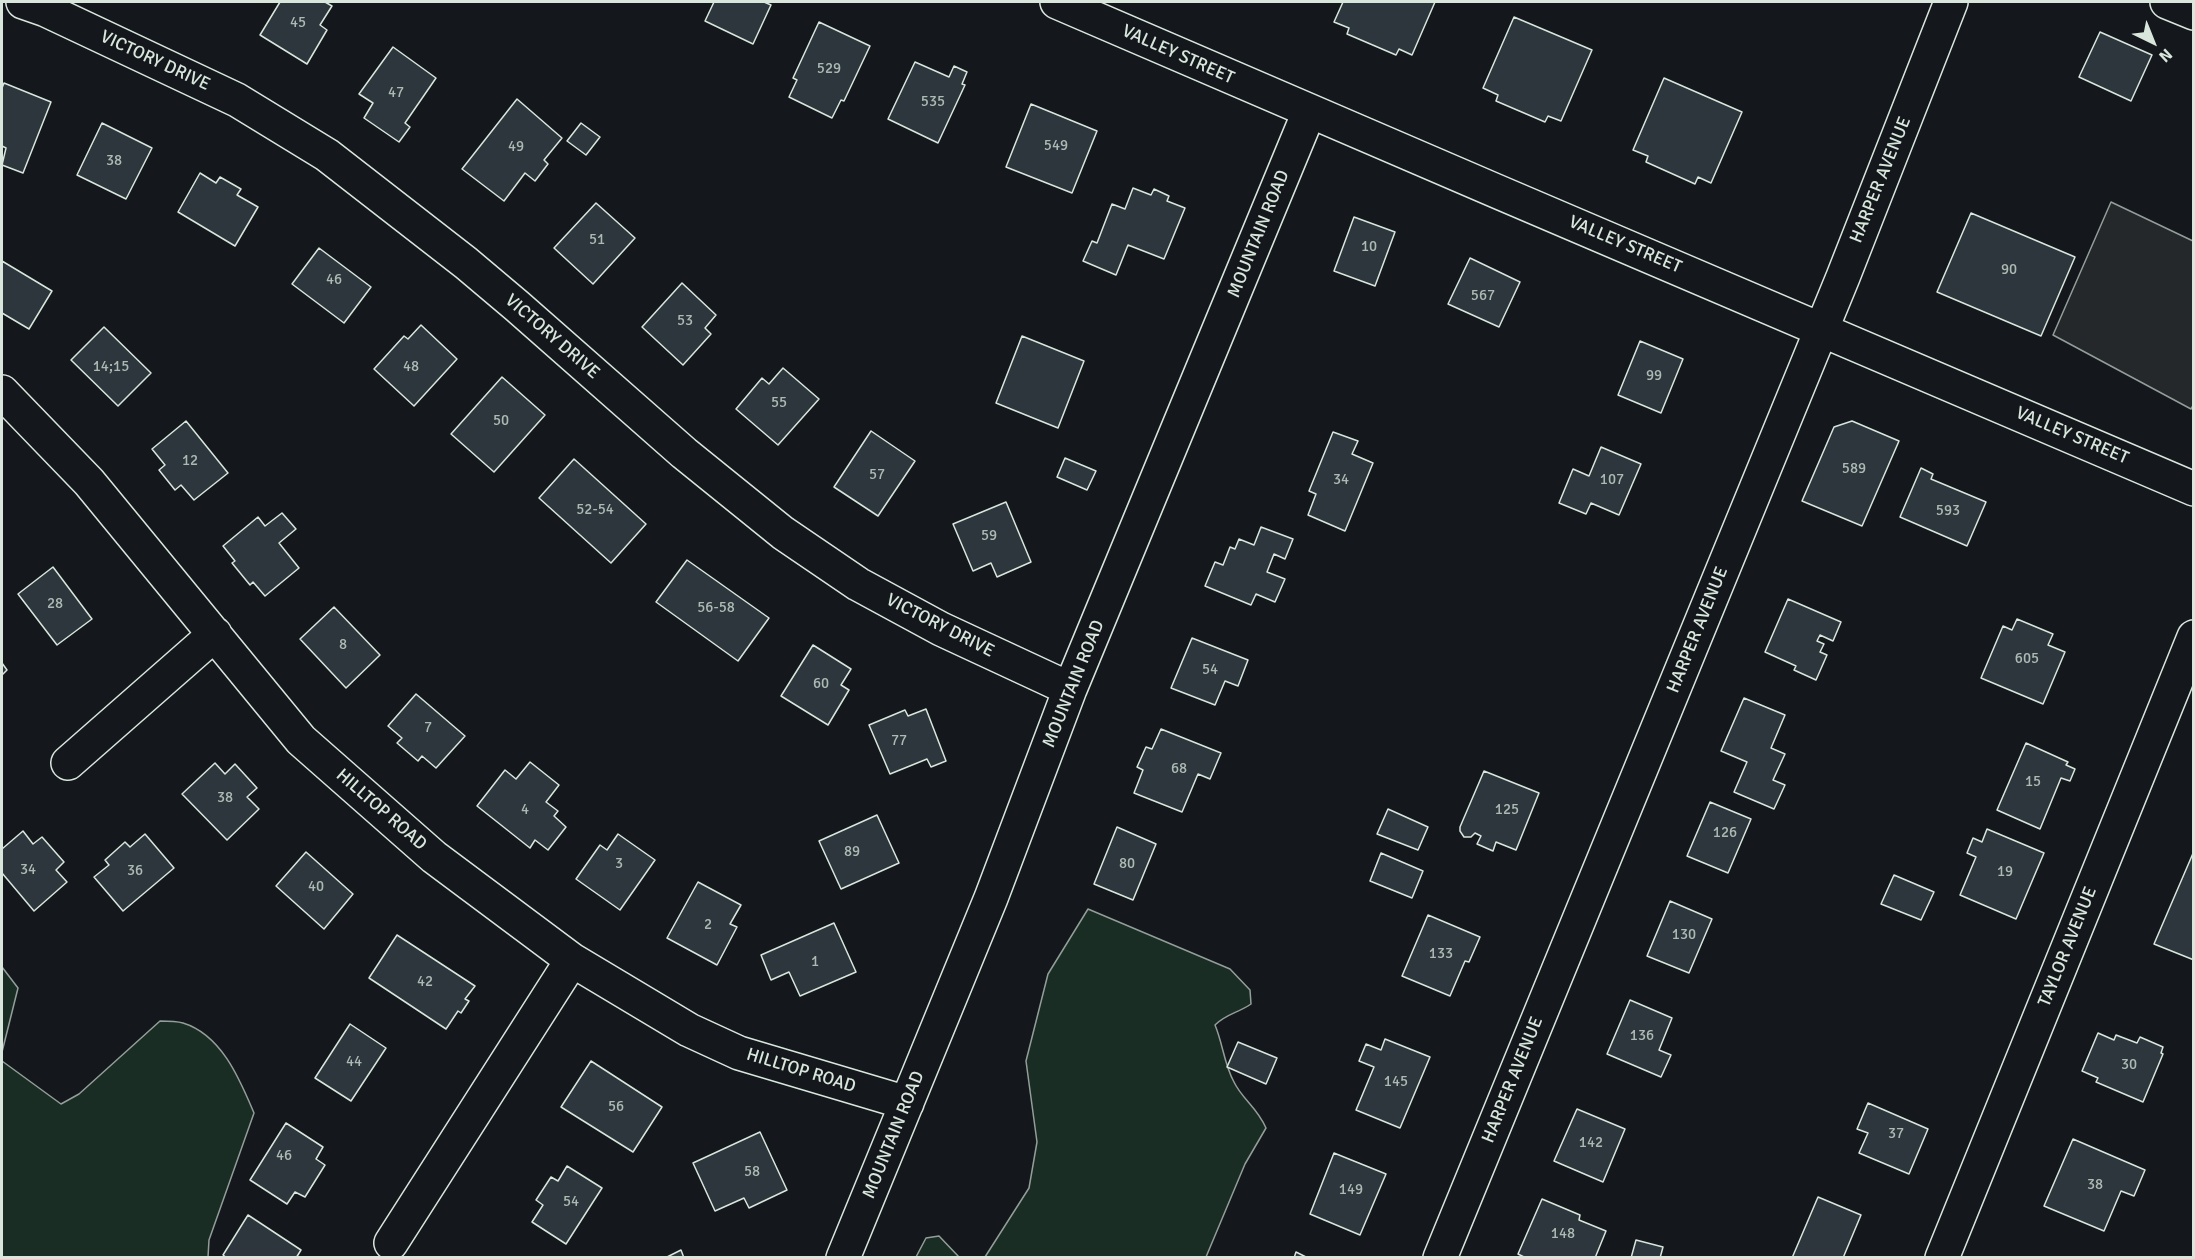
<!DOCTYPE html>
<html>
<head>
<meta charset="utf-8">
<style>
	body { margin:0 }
	#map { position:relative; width:2195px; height:1259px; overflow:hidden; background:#14181c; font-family:Signika,sans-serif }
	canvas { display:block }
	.frame { position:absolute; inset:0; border:3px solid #d8e6dc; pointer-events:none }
	.north { position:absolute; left:2123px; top:12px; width:60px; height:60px; -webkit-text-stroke:4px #14181c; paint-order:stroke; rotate:137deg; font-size:16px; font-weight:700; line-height:24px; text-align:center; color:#d8e6dc }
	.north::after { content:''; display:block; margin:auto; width:21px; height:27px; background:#d8e6dc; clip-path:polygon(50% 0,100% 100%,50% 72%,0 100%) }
</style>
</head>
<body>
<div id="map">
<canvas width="2195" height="1259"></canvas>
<div class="frame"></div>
<div class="north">N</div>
</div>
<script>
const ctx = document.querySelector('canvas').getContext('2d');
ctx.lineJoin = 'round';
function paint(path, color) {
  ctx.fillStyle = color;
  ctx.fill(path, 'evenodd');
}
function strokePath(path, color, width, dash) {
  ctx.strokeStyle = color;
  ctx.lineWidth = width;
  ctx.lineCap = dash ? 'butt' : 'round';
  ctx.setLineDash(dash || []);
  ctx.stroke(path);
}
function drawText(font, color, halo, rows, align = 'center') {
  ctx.font = font + ' Signika,sans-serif';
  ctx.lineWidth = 4.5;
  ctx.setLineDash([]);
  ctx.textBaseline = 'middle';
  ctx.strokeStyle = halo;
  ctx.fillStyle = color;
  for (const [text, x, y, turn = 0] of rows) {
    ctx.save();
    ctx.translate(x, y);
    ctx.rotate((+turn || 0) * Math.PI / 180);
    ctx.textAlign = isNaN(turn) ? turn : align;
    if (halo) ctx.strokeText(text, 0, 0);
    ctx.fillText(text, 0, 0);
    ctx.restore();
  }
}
const green = new Path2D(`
	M1088,909L1230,969L1250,990L1251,1004C1238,1013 1226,1014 1215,1025C1223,1044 1224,1064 1234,1082C1242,1099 1257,1107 1266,1128L1245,1164L1206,1257H985L1029,1188L1037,1142L1026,1061L1048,974Z
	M2,967L18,988L2,1052Z
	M160,1021C167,1021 176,1021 183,1023C222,1035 240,1080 254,1113L209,1240L208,1257H2V1061L61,1104L79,1094Z
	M939,1236L959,1257H916L926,1238Z`);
const parking = new Path2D(`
	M2111,202L2193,241L2194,404L2191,409L2053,335Z`);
const building = new Path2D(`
	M280,2H325L332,6L320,25L327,30L307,64L260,35Z
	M714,2H764L771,5L753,44L705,21Z
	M1343,2H1435L1412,55L1399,49L1396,55L1347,34L1349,28L1334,22Z
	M1514,17L1592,50L1561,121L1548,116L1545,122L1496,101L1498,95L1483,88Z
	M819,22L870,46L844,101L841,100L832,118L789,97L797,80L793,78Z
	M2100,32L2152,55L2131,101L2079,77Z
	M393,47L436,78L405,123L410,127L399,142L364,118L373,103L359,94Z
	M915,62L949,77L954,66L967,72L962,84L965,85L938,143L888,119Z
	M1664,78L1742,112L1711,183L1698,177L1695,184L1646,162L1648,156L1633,150Z
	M4,83L51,102L23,173L2,165L6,148L2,146V88Z
	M517,99L562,138L544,160L548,164L535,181L525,173L504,201L462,169Z
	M1031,104L1097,131L1072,193L1006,167Z
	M102,123L152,148L126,199L77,175Z
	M581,123L600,137L586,155L567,141Z
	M200,173L216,183L220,177L241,189L237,195L258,207L235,246L178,212Z
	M1133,188L1151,195L1154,189L1169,196L1167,201L1185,208L1164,259L1128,245L1116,275L1083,261L1092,241L1097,243L1112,204L1125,209Z
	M596,203L635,238L593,284L554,248Z
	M1971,213L2075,257L2041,336L1937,292Z
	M1354,217L1395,232L1375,286L1334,271Z
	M319,248L371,287L344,323L292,284Z
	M1470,258L1520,282L1499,327L1448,304Z
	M2,261L52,291L29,329L2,313Z
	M682,283L716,315L705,328L711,334L683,365L642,327Z
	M421,325L457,359L414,406L374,369L404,336L408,339Z
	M104,327L151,373L118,406L71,360Z
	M1022,336L1084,361L1058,428L996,403Z
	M1640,341L1683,359L1661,413L1618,395Z
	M783,368L819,399L778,445L736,409L762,378L769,384Z
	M502,377L545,415L494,472L451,434Z
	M186,421L228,473L194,500L181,485L175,490L159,470L165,465L152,449Z
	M1852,421L1899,441L1862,526L1802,501L1834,427Z
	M871,431L915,461L878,516L834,487Z
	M1333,432L1358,441L1352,454L1373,463L1345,531L1308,515L1316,494L1309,491Z
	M1601,447L1641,464L1619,515L1591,503L1586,514L1559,503L1573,469L1589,476Z
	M1065,458L1096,471L1087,490L1057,477Z
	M574,459L646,524L611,563L539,498Z
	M1921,468L1933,474L1931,479L1986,502L1967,546L1900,517Z
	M1006,502L1031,562L997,577L991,563L973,571L953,524Z
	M282,513L296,529L279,543L299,568L265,596L253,582L250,585L232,563L235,561L223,546L258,517L265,526Z
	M1261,527L1293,539L1285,559L1274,554L1267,572L1285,579L1275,602L1256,594L1251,605L1205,586L1215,562L1223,565L1230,547L1235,549L1239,539L1254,545Z
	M687,560L769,618L738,661L656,602Z
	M53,567L92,619L57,645L18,594Z
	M1788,599L1841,622L1833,641L1820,635L1817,641L1824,644L1820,652L1827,655L1816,680L1794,670L1796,666L1765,652Z
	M334,607L380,655L346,688L300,639Z
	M2017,619L2053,634L2048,645L2065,652L2043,704L1981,678L2003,626L2012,630Z
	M1192,638L1248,660L1238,686L1225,681L1215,705L1171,688Z
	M813,645L851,669L841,685L849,690L828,725L781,696Z
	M2,663L7,670L2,675Z
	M416,694L465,736L436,768L422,756L418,761L397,743L402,738L388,726Z
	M1744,698L1785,715L1771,748L1785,754L1773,780L1785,785L1774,809L1734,792L1747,762L1721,751Z
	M926,709L946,761L931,767L927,759L890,774L869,725L905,710L908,716Z
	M1161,729L1221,753L1210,779L1198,774L1182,812L1134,793L1143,770L1137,767L1146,747L1152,749Z
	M2026,743L2068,762L2066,765L2075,769L2070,781L2061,778L2040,829L1997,810Z
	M530,762L559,785L546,802L558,811L554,816L566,827L548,850L535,840L530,848L477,806L505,770L516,779Z
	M215,763L225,774L235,764L257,788L247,797L259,809L227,840L182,794Z
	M1484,771L1539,793L1516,850L1496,842L1493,851L1477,844L1481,836L1475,833L1471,837H1464L1460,831V827Z
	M1710,802L1751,819L1728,873L1687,856Z
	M1388,809L1428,827L1418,850L1377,834Z
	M877,815L899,863L841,889L819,841Z
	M1117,827L1156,844L1133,900L1094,884Z
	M1987,829L2044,853L2016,919L1960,895L1976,857L1967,853L1973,838L1982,842Z
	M23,831L33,844L42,837L64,862L56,870L67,882L34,911L2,873V849Z
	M145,834L174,868L123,911L94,877L109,865L105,860L125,842L130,847Z
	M618,834L655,860L620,910L576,879L600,845L607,850Z
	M2194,851V960L2154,944Z
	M306,852L353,894L324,929L276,886Z
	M1381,853L1423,871L1412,898L1370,881Z
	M1894,875L1934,892L1921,920L1881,904Z
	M698,882L741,905L730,924L737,927L717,965L667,938Z
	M1670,901L1712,919L1689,973L1647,956Z
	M1428,915L1480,937L1469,962L1465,961L1450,996L1402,976Z
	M834,923L856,972L800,996L789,972L771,980L761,955Z
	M397,935L475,986L465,999L469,1001L461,1013L458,1011L446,1029L369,978Z
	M1630,1000L1672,1018L1659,1050L1671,1055L1661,1077L1607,1054Z
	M350,1024L386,1048L351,1101L315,1078Z
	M2098,1033L2114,1040L2116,1035L2137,1043L2140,1037L2163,1047L2161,1053L2163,1054L2143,1102L2096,1082L2098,1078L2082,1071Z
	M1385,1039L1430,1057L1400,1128L1356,1110L1374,1067L1359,1061L1366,1044L1381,1050Z
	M1238,1042L1277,1058L1266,1084L1227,1067Z
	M591,1061L662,1107L633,1152L561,1107Z
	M1868,1103L1928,1129L1909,1174L1859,1153L1868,1133L1857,1129Z
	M1577,1109L1625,1129L1603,1182L1554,1161Z
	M286,1123L323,1147L316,1159L325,1165L305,1197L295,1192L287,1204L250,1180Z
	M760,1132L787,1190L749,1208L744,1198L715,1211L693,1163Z
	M2073,1139L2145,1170L2134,1196L2121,1191L2104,1231L2044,1206Z
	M1334,1153L1386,1174L1360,1235L1310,1214Z
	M567,1166L602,1188L566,1244L532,1222L543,1205L536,1200L551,1177L558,1181Z
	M1818,1197L1861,1215L1843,1258H1792Z
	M1542,1199L1580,1215L1579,1220L1606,1231L1595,1258H1526L1518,1254Z
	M248,1215L301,1250L296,1258H227L223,1255Z
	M1636,1240L1663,1247L1660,1258H1631Z
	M681,1250L684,1258H665Z
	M1296,1252L1308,1258H1294Z`);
const minor = new Path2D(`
	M23,2L46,10L237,100L327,155L466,263L517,306L684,453L783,533L858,584L941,629L1070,689
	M1057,2C1435,167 1815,325 2194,489
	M2167,2L2194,13
	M2,392L89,482L301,740L434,857L572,960L689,1030L739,1053L907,1103
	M68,763L215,634
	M391,1243L572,960
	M843,1258L991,898L1070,689L1309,112
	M1440,1258L1843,277L1951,2
	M1942,1258L2194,637`);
const numberNames = [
	["45",298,23],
	["529",829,69],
	["47",396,93],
	["535",933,102],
	["549",1056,146],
	["49",516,147],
	["38",114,161],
	["51",597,240],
	["10",1369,247],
	["90",2009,270],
	["46",334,280],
	["567",1483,296],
	["53",685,321],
	["14;15",111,367],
	["48",411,367],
	["99",1654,376],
	["55",779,403],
	["50",501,421],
	["12",190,461],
	["589",1854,469],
	["57",877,475],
	["34",1341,480],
	["107",1612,480],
	["52-54",595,510],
	["593",1948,511],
	["59",989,536],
	["28",55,604],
	["56-58",716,608],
	["8",343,645],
	["605",2027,659],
	["54",1210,670],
	["60",821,684],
	["7",428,728],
	["77",899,741],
	["68",1179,769],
	["15",2033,782],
	["38",225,798],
	["4",525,810],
	["125",1507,810],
	["126",1725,833],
	["89",852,852],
	["3",619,864],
	["80",1127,864],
	["34",28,870],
	["36",135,871],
	["19",2005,872],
	["40",316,887],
	["2",708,925],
	["130",1684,935],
	["133",1441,954],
	["1",815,962],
	["42",425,982],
	["136",1642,1036],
	["44",354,1062],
	["30",2129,1065],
	["145",1396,1082],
	["56",616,1107],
	["37",1896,1134],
	["142",1591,1143],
	["46",284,1156],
	["58",752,1172],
	["38",2095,1185],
	["149",1351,1190],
	["54",571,1202],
	["148",1563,1234]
];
const streetNames = [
	["VALLEY STREET",1178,55,24],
	["VICTORY DRIVE",155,61,25],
	["HARPER AVENUE",1881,180,-68],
	["MOUNTAIN ROAD",1259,234,-68],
	["VALLEY STREET",1625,245,23],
	["VICTORY DRIVE",552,337,41],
	["VALLEY STREET",2072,436,23],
	["VICTORY DRIVE",940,626,27],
	["HARPER AVENUE",1698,630,-68],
	["MOUNTAIN ROAD",1074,684,-68],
	["HILLTOP ROAD",381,810,41],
	["TAYLOR AVENUE",2068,947,-68],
	["HILLTOP ROAD",801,1071,17],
	["HARPER AVENUE",1513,1080,-68],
	["MOUNTAIN ROAD",894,1135,-68]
];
paint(green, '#1a2d24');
strokePath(green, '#939e99', 1.5);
paint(parking, '#24282b');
strokePath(parking, '#939e99', 1.5);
paint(building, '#2c363c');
strokePath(building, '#d8e6dc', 1.5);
strokePath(minor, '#d8e6dc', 36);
strokePath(minor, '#14181c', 33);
drawText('15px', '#adbab4', null, numberNames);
drawText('18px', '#d8e6dc', '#14181c', streetNames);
</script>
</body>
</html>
